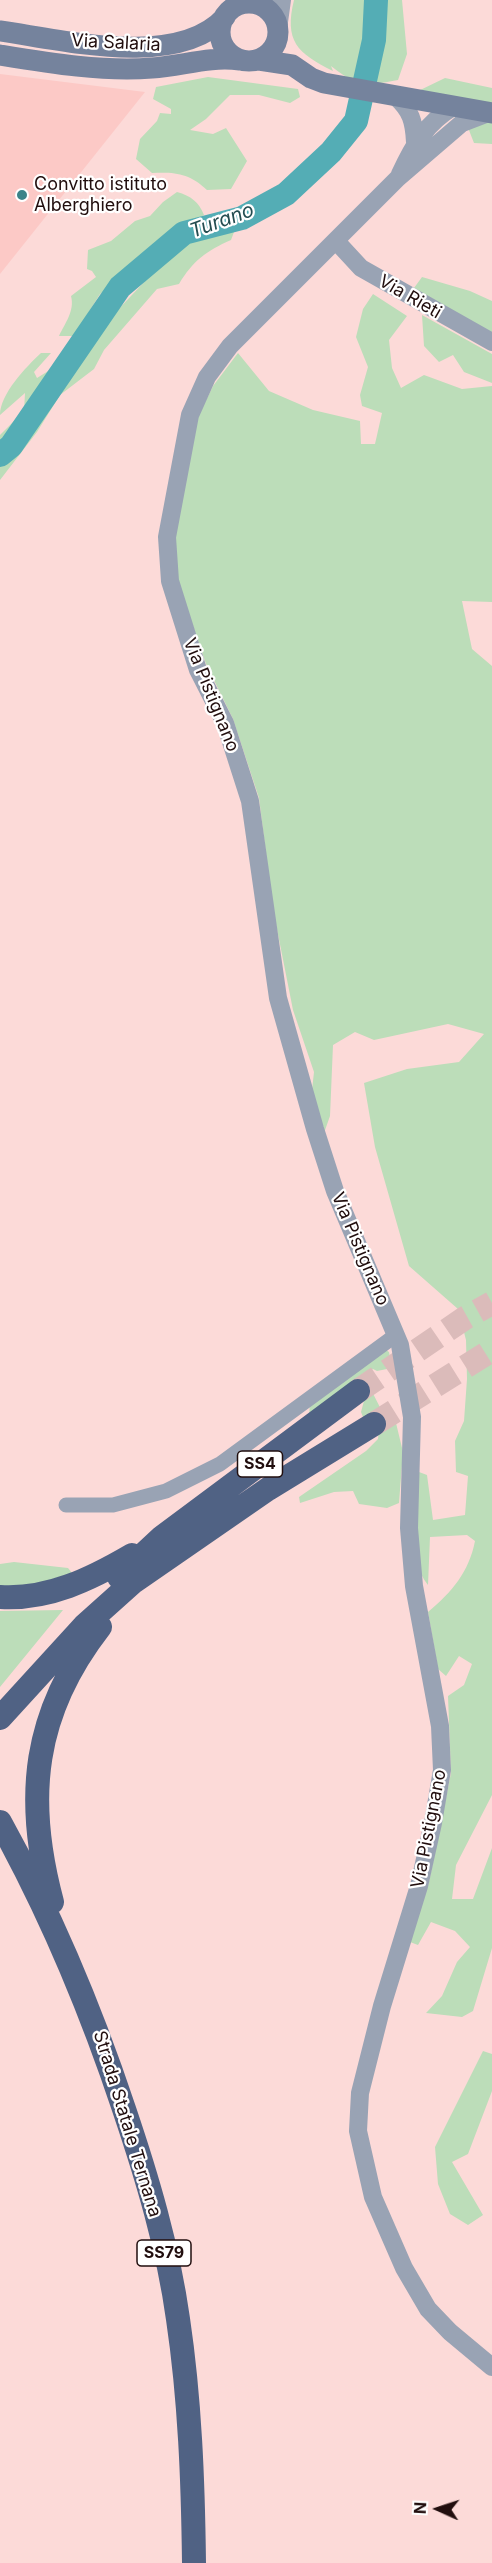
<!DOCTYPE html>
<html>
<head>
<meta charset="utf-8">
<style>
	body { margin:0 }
	#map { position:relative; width:492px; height:2563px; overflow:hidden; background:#fcdad8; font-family:Inter,sans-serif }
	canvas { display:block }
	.north { position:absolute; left:408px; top:2479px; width:60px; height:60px; -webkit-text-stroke:4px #fff; paint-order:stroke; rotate:273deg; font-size:16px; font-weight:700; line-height:24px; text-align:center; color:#210e0e }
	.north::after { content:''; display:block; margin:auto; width:21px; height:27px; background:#210e0e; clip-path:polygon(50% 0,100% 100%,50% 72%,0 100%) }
</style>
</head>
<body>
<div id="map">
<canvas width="492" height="2563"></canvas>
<div class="north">N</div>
</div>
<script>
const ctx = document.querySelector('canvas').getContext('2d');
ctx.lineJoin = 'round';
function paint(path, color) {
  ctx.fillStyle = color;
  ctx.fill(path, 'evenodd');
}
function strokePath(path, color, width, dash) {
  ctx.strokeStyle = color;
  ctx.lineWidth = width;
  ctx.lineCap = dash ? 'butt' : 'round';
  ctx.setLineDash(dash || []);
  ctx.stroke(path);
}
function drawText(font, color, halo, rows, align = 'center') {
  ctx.font = font + ' Inter,sans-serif';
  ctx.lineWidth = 4.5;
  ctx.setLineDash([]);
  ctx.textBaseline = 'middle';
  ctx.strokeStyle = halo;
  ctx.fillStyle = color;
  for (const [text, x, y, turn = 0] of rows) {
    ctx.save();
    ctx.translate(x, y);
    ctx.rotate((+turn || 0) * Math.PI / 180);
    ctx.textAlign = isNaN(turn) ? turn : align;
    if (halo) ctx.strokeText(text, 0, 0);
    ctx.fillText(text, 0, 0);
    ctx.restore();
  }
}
const built = new Path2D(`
	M0,74L145,92L0,274Z`);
const green = new Path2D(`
	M294,0H402L407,54L398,80C366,86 357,87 331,66L333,71C297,53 284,41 294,0Z
	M208,77L298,89L300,97L290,103L259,95H230L206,119L190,130L213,134L226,128L247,161L231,189L207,190C189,173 175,172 152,173L136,159L140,139L157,121L160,113L171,114V109L153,99L156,87Z
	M445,78L492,88V144L474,143L465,120L425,109L412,94Z
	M177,192C191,196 199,202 204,215L161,241L144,261L100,294L74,336H59C65,323 75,311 71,296L96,277L92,271L87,269L88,250L111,241L135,221L150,216L163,202Z
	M224,227L234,232L231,240C206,251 193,261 179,284L157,289L104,350L94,369L60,395L37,432L0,480V435L24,411L25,393L0,415C0,394 26,367 41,353H51L34,372L37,378L61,363L72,345L113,315L148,278L199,232Z
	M422,277L470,291L492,301V334L414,288Z
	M373,294L407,316L389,340L392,368L401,388L424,375L462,389L492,386V602L462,601L472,649L492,666V1795L456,1865L452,1899H473L492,1848V1948L473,2011L462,2017L426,2013L442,1996L457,1962L470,1947L455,1931L431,1922L418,1945L410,1942L429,1882L451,1773L448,1696L464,1685L472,1664L459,1656L446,1676L438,1669L428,1612C452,1592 469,1572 475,1541L467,1535L430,1537L428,1585C405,1557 418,1506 419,1472L427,1475L433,1520L465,1515L468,1476L456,1472L455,1441L464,1421L467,1379L466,1340L458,1309L409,1266L375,1147L364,1083L407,1069L459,1062L484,1034L448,1024L374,1040L355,1032L333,1045L330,1116L324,1133L312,1090L314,1072L293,1010L273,909L259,798L233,719L206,664L177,579L174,536L197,419L213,386L238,353L269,391L313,410L360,421L361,444H375L382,413L362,406L360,395L368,367L356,337L363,309Z
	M422,315L492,354V383L464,372L453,355L439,362L424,346Z
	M386,1350L389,1352L392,1368L377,1371L373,1369L364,1376L388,1423H396L403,1452L399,1503L387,1508L359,1504L353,1491L334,1492L300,1503L299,1497L366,1451L378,1439L379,1430L363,1417L361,1412L364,1401L309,1418L310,1401Z
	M14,1562L68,1568L72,1573L30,1586H0V1564Z
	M63,1610L0,1687V1611Z
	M483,2051L492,2054V2091L468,2154L452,2162L483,2215L468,2225L450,2214L438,2184L435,2147Z`);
const river = new Path2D(`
	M0,455L11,446L120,287L184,233L242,218L286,194L331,152L356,121L374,40L376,0`);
const trunkTunnel = new Path2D(`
	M358,1391L465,1318L492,1303
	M374,1424L492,1350`);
const minor = new Path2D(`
	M66,1505H113L166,1491L220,1464L396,1335`);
const tertiary = new Path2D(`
	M254,3L265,0
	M278,29L282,0
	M396,97C411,111 414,121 415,142
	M488,113L462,123L398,178L230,346L207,377L190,415L167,537L170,581L198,670L225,723L250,801L278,998L315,1129L335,1191L400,1345L412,1417L409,1528L414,1586L440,1726L442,1770L433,1823L419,1886L382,2006L360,2093L358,2131L373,2197L404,2268L428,2309L450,2332L492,2367
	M400,174C413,146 426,123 453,107
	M336,241L361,268L492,342`);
const secondary = new Path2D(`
	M220 32a29 29 0 1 1 58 0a29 29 0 1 1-58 0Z
	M0,31C63,40 178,69 225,17
	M0,55C49,63 103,72 152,68C183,66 208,56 240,60
	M259,60L292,65L311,78L324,83L492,113`);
const trunk = new Path2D(`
	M119,1577L162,1537L358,1391
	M0,1597C48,1600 91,1579 132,1555
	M0,1718L84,1626L132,1583L268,1489L374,1424
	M0,1822C51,1914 91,2010 124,2109C147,2177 168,2247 178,2319C190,2400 193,2481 194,2563
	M52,1902C24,1798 33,1713 100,1627`);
const markers = [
	[22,195,6,"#3b8389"]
];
const shields = [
	[260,1464,45],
	[164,2253,54]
];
const shieldNames = [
	["SS4",260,1464],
	["SS79",164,2253]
];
const streetNames = [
	["Via Salaria",116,43,3],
	["Via Rieti",410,297,30],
	["Via Pistignano",211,695,68],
	["Via Pistignano",360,1249,67],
	["Via Pistignano",429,1829,-79],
	["Strada Statale Ternana",127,2124,73]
];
const poiNames = [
	["Convitto istituto",34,185],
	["Alberghiero",34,206]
];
const waterNames = [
	["Turano",222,221,-20]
];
paint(built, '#fcc9c6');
paint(green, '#bcddb9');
strokePath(river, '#54adb5', 24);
strokePath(trunkTunnel, '#dbbbba', 24, [24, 12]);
strokePath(minor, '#99a3b4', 15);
strokePath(tertiary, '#99a3b4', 18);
strokePath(secondary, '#75839d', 21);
strokePath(trunk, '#506284', 24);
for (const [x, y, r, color] of markers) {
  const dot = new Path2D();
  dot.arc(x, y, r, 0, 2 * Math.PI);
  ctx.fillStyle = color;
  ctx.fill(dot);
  strokePath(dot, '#fff', 2);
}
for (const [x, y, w] of shields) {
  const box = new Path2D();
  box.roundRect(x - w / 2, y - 13, w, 26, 4.5);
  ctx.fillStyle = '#fff';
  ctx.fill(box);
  strokePath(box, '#210e0e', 1.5);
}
drawText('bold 16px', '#210e0e', null, shieldNames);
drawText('18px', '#210e0e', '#fff', streetNames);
drawText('18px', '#210e0e', '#fff', poiNames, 'left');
drawText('italic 20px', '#244d51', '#fff', waterNames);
</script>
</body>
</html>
